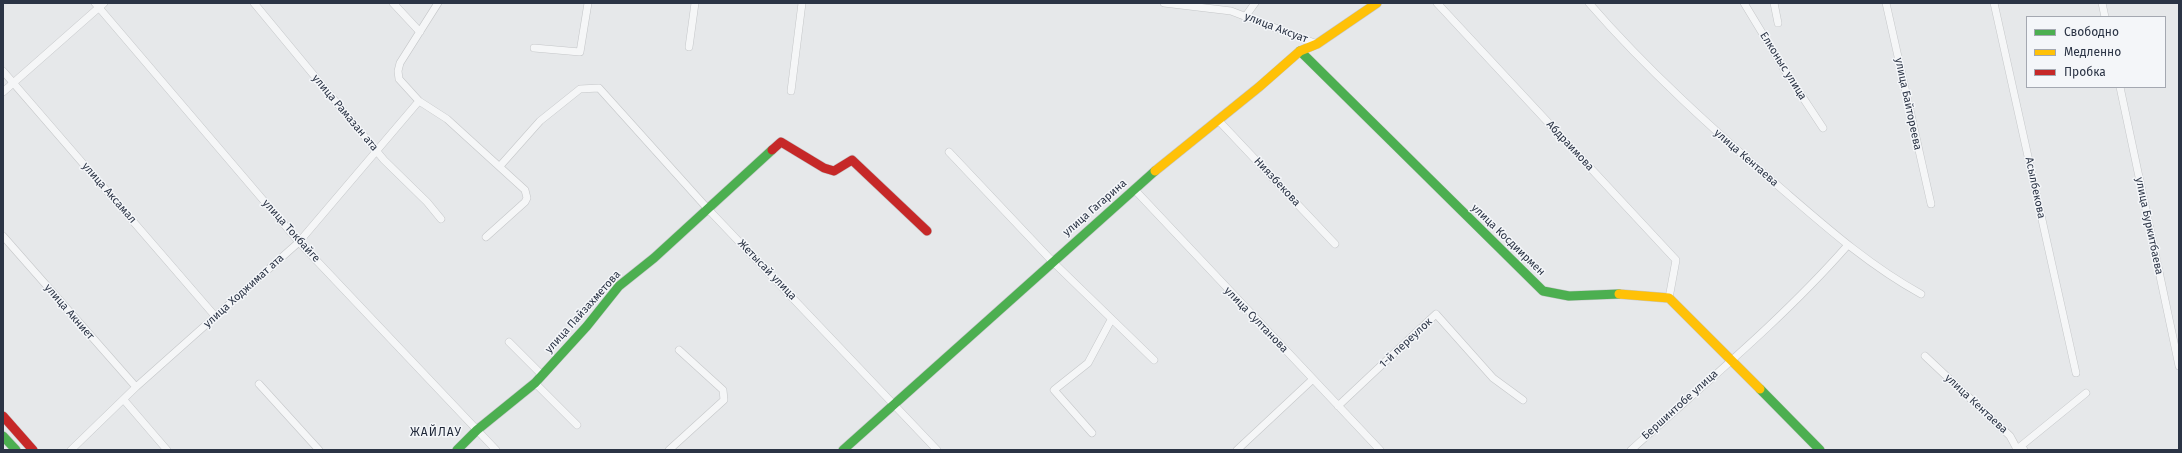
<!DOCTYPE html>
<html>
<head>
<meta charset="utf-8">
<style>
	body { margin:0 }
	#map { position:relative; width:2182px; height:453px; overflow:hidden; background:#e6e8ea; font-family:"Fira Sans",sans-serif }
	canvas { display:block }
	.frame { position:absolute; inset:0; border:4px solid #2b3445; pointer-events:none }
	.legend { position:absolute; left:2026px; top:16px; width:140px; height:72px; box-sizing:border-box; background:#f4f6f9; border:1px solid #a4a8b1; margin:0; padding:5px 7px; list-style:none; font-size:12px; color:#2b3445 }
	.legend li { display:flex; align-items:center; gap:8px; height:20px }
	.legend b { width:20px; border:1px solid #a4a8b1 }
</style>
</head>
<body>
<div id="map">
<canvas width="2182" height="453"></canvas>
<div class="frame"></div>
<ul class="legend">
<li><b style="height:5px;background:#4caf50"></b>Свободно</li>
<li><b style="height:5px;background:#ffc107"></b>Медленно</li>
<li><b style="height:5px;background:#c62828"></b>Пробка</li>
</ul>
</div>
<script>
const ctx = document.querySelector('canvas').getContext('2d');
ctx.lineJoin = 'round';
function strokePath(path, color, width, dash) {
  ctx.strokeStyle = color;
  ctx.lineWidth = width;
  ctx.lineCap = dash ? 'butt' : 'round';
  ctx.setLineDash(dash || []);
  ctx.stroke(path);
}
function drawText(font, color, halo, rows, align = 'center') {
  ctx.font = font + ' "Fira Sans",sans-serif';
  ctx.lineWidth = 3;
  ctx.setLineDash([]);
  ctx.textBaseline = 'middle';
  ctx.strokeStyle = halo;
  ctx.fillStyle = color;
  for (const [text, x, y, turn = 0] of rows) {
    ctx.save();
    ctx.translate(x, y);
    ctx.rotate((+turn || 0) * Math.PI / 180);
    ctx.textAlign = isNaN(turn) ? turn : align;
    if (halo) ctx.strokeText(text, 0, 0);
    ctx.fillText(text, 0, 0);
    ctx.restore();
  }
}
const street = new Path2D(`
	M95,3L299,242L496,450
	M254,3L384,160L427,202L441,219
	M393,3L420,32
	M438,3L400,63L398,71L399,79L419,101L447,119L525,190L527,198L525,202L486,237
	M1164,3L1231,11L1317,44
	M1437,3L1676,260L1669,298
	M1589,3C1648,71 1715,131 1783,190C1827,228 1870,266 1921,294
	M1744,3L1784,69L1823,128
	M1774,3L1778,23
	M1886,3L1931,204
	M1994,3L2076,373
	M2102,3L2105,17
	M1245,17L1255,3
	M689,47L695,3
	M534,48L580,52L588,3
	M3,71L215,316
	M2120,87L2179,366
	M791,91L802,3
	M3,92L104,3
	M1218,120L1335,244
	M949,152L1052,261L1154,360
	M500,166L540,121L580,89L599,88L707,208L937,450
	M1134,189L1380,450
	M3,236L136,387
	M509,342L542,375
	M1925,356L2010,436L2017,449L2024,450
	M535,383L577,425
	M259,384L319,450
	M124,400L167,450
	M1338,406L1436,314L1493,378L1523,400
	M1092,433L1054,390L1088,363L1111,320
	M71,450L136,387L299,242L419,101
	M669,450L724,400L723,390L679,350
	M1237,450L1313,379
	M1631,450C1704,384 1782,320 1847,246
	M2016,450L2086,393`);
const fast = new Path2D(`
	M1300,51L1543,291L1569,296L1619,294
	M1760,389L1820,450
	M3,436L16,450
	M457,450L477,430L535,383L587,326L619,286L654,258L772,150
	M843,450L1155,171`);
const slow = new Path2D(`
	M1155,171L1259,87L1300,51L1317,44L1377,3
	M1619,294L1669,298L1760,389`);
const jam = new Path2D(`
	M772,150L781,142L824,168L834,171L852,160L927,231
	M3,416L33,450`);
const streetNames = [
	["улица Аксуат",1276,28,21],
	["Елконыс улица",1783,66,58],
	["улица Байтореева",1908,104,78],
	["улица Рамазан ата",345,113,50],
	["Абдраимова",1570,146,47],
	["улица Кентаева",1746,158,41],
	["Ниязбекова",1277,182,47],
	["Асылбекова",2035,188,78],
	["улица Аксамал",109,193,49],
	["улица Гагарина",1095,208,-41],
	["улица Буркитбаева",2149,226,78],
	["улица Токбайге",291,231,48],
	["улица Косдиирмен",1508,240,44],
	["Жетысай улица",767,270,46],
	["улица Ходжимат ата",244,291,-42],
	["улица Акниет",69,312,49],
	["улица Пайзахметова",583,312,-48],
	["улица Султанова",1256,320,46],
	["1-й переулок",1406,343,-43],
	["улица Кентаева",1976,404,43],
	["Бершинтобе улица",1680,405,-42]
];
const neighbourhoodNames = [
	["ЖАЙЛАУ",436,433]
];
strokePath(street, '#c4c6c8', 8);
strokePath(fast, '#c4c6c8', 10);
strokePath(slow, '#c4c6c8', 10);
strokePath(jam, '#c4c6c8', 10);
strokePath(street, '#f5f6f7', 7);
strokePath(fast, '#4caf50', 9);
strokePath(slow, '#ffc107', 9);
strokePath(jam, '#c62828', 9);
drawText('11px', '#2b3445', '#f4f6f9', streetNames);
ctx.letterSpacing = '1px';
drawText('12px', '#1d2536', '#f4f6f9', neighbourhoodNames);
ctx.letterSpacing = '0px';
</script>
</body>
</html>
